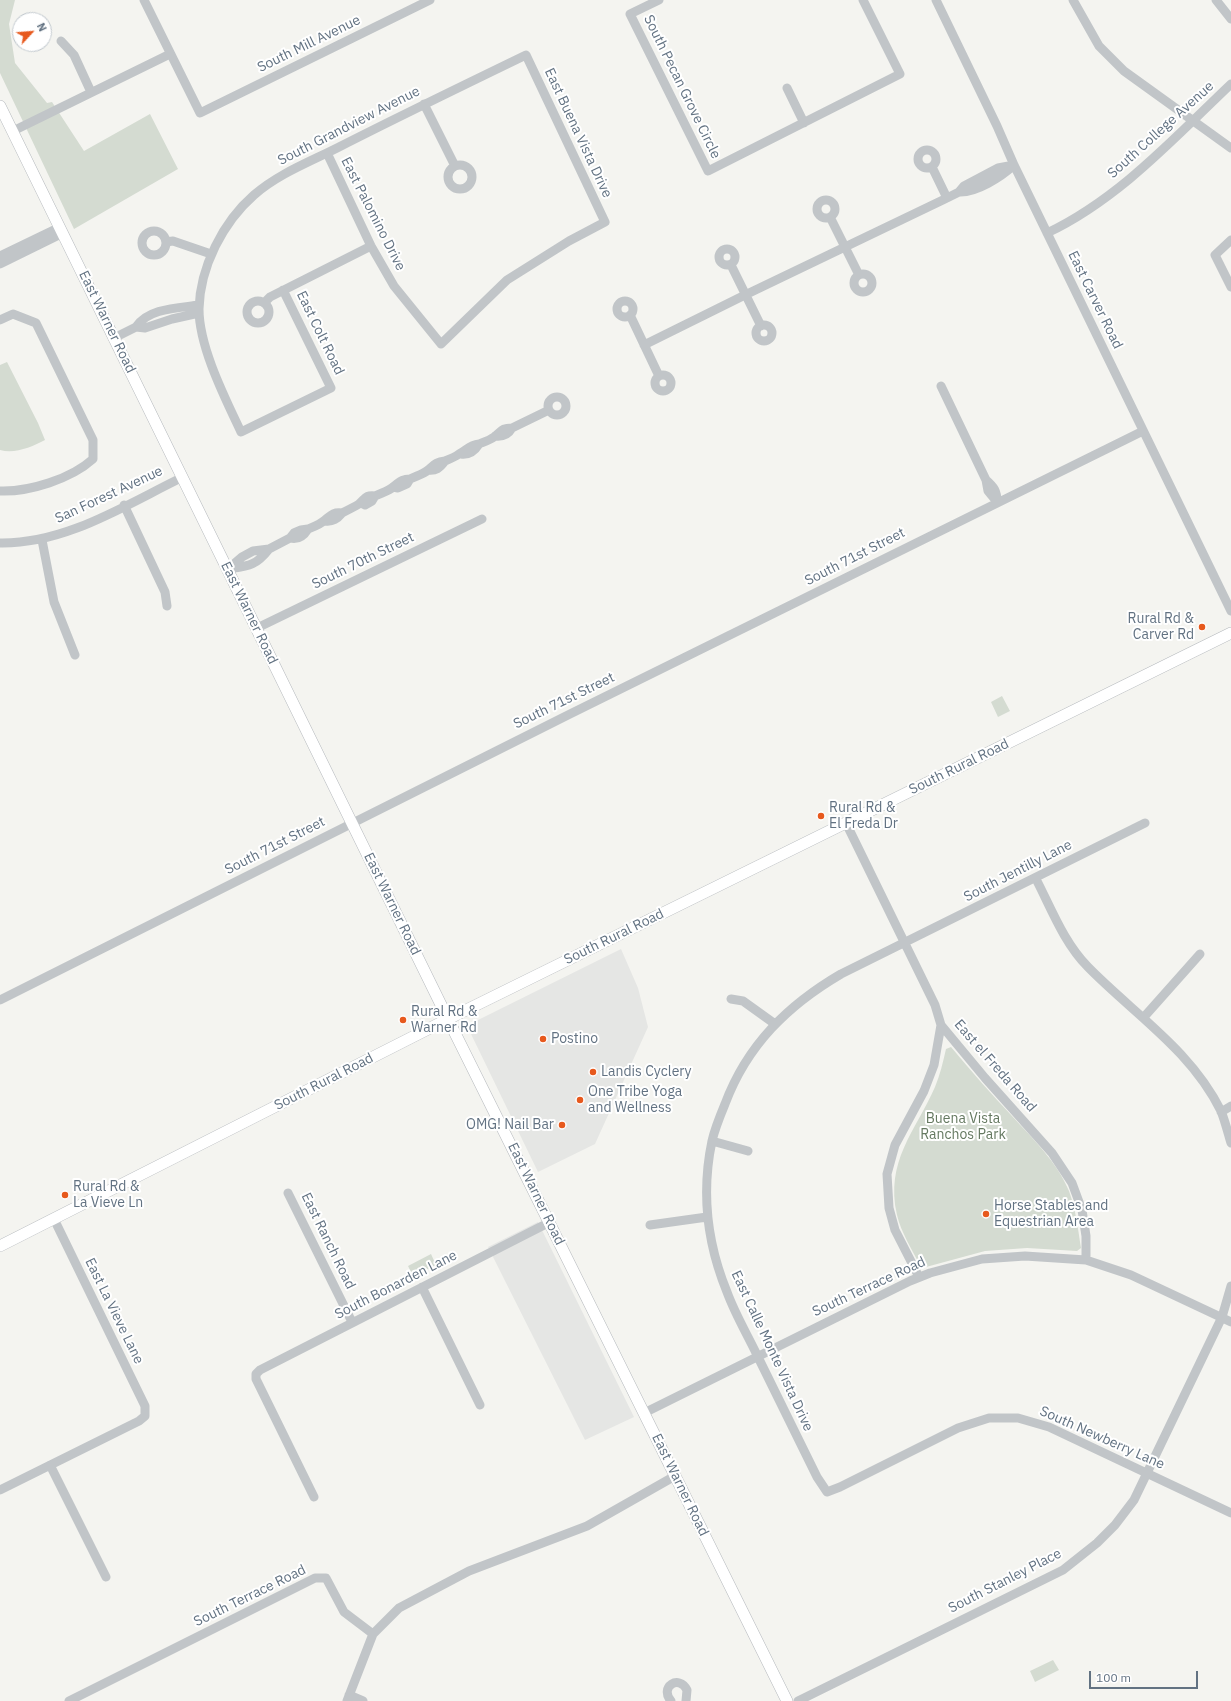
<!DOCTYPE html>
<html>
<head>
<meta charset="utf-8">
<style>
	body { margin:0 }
	#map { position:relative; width:1231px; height:1701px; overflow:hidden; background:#f4f4f0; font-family:"IBM Plex Sans",sans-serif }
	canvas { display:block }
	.north { position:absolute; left:12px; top:12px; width:40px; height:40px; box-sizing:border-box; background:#fff; border:1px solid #c0c7cd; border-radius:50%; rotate:64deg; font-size:11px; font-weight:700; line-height:16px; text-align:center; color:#627282 }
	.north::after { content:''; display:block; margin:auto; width:14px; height:18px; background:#e7591d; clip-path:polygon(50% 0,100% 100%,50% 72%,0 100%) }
	.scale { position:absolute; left:1089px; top:1671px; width:109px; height:18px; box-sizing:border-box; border:2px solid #627282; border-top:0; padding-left:5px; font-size:12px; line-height:14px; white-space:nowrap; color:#627282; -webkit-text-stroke:3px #fff; paint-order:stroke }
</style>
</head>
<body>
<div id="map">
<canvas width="1231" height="1701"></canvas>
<div class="north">N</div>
<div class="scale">100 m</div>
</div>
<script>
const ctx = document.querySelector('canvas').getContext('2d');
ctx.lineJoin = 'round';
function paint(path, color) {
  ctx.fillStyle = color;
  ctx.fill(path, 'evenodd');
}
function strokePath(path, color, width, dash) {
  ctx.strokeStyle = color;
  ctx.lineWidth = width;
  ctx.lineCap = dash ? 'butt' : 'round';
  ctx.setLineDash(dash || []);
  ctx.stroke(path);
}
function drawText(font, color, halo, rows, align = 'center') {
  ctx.font = font + ' "IBM Plex Sans",sans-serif';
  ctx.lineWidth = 4;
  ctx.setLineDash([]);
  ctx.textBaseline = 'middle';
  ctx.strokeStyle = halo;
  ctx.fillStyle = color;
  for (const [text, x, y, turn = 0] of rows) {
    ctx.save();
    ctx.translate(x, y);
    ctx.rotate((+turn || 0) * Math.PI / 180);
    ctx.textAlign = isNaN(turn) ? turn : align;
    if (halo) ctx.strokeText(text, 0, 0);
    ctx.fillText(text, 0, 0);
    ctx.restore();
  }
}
const built = new Path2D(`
	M621,949L638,988L648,1027L595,1144L538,1172L471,1034L472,1025L476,1021Z
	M538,1222L634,1417L585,1440L488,1247Z`);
const green = new Path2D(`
	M0,0H15L9,24L15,63L47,103L52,102L84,151L150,114L178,169L74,229L0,73Z
	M7,362L38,423L45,440C32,447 15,454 0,450V365Z
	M1002,696L1010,711L998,717L991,702Z
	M951,1047C971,1071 991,1094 1012,1116C1033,1139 1057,1162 1069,1191C1076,1210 1078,1229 1081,1248L1077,1251L1027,1248L985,1251L926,1267L920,1265C912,1250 901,1232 897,1215C885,1161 915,1132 935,1087C940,1075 943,1062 946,1049Z
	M431,1254L436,1265L413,1276L408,1266Z
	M1053,1660L1059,1670L1035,1682L1030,1671Z`);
const minor = new Path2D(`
	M144,0L200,113L430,0
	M659,0L630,14L708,171L900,74L863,0
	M936,0L997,126L1014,165L1231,611
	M1073,0L1099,46L1124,71L1231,148
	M1216,0L1231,19
	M61,41L74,55L91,92
	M787,88L804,123
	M424,104L455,166
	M13,131L170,54
	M918 159a9 9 0 1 1 18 0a9 9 0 1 1-18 0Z
	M448 177a12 12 0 1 1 24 0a12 12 0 1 1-24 0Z
	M932,167L947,198
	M959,192C976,193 1001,177 1013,166
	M817 209a9 9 0 1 1 18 0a9 9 0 1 1-18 0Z
	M830,217L859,275
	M142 243a12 12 0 1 1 24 0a12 12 0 1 1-24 0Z
	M1047,233C1119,199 1174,138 1231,84
	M1231,240L1215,255L1231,287
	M166,242L173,241L211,254
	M719 257a8 8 0 1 1 16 0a8 8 0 1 1-16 0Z
	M0,256L60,227
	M0,264L63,233
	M731,265L761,326
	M854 283a9 9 0 1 1 18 0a9 9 0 1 1-18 0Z
	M283,290L331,388L241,432C225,398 199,347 199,309C200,267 223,222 254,195C279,173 312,161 341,146C402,115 464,85 526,55L605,222L569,241L507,280L441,344L394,286L371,246L327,153
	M247 312a11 11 0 1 1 22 0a11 11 0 1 1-22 0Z
	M617 309a8 8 0 1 1 16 0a8 8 0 1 1-16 0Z
	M264,303L270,297L371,246
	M630,315L659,376
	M0,320L13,314L36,323L93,440V459C71,479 29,492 0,491
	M756 333a8 8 0 1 1 16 0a8 8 0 1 1-16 0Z
	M136,327C148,308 179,308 199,305
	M114,338L136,327L145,328L172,319L199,313
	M644,345L745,295L947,198L959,192L964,186L998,168L1014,165
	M655 383a8 8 0 1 1 16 0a8 8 0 1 1-16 0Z
	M941,386L986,480L988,491L997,502
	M548 406a9 9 0 1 1 18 0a9 9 0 1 1-18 0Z
	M512,428L549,410
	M479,444C484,442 490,440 494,437C502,431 501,428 512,428C508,435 503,437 495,436
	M445,461C450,459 455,457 459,454C467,450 469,445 479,444C474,452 469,455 461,454
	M410,479C416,476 424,474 428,470C434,465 436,462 445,461C440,468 436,471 428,470
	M986,480C994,487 997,491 997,502
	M375,496C381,493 389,491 393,487C400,482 401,479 410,479L407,484L398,488L393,487
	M124,505L165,592L167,606
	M342,513C348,510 354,507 359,504C366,498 365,495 375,496L372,501L365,505L361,503
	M308,529C313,527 321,524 325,520C331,515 333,512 342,513C337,519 333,522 325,521
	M42,540L54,602L75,655
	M0,543C66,544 125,505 183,477
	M228,569L242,557L253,551L269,549L290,538L294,533L301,530L308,529C303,537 298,540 290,538
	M228,569C248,566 256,566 269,549
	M257,628L482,519
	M846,823L935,1005L941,1025L985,1078L1052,1153L1072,1183L1082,1210L1086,1236V1260
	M1145,823L841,974C788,1005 747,1045 725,1104C720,1116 715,1128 712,1141C701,1193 707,1243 727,1292C735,1314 747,1334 757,1355C777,1396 797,1436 817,1477L827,1492L840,1487L958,1428L989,1418H1018L1049,1427L1231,1513
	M1036,879C1051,908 1064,943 1088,967C1134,1014 1191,1050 1221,1111C1225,1121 1228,1133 1231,1143
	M731,999L743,1001L775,1024
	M0,1000L570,714L1143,431
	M1144,1017L1200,954
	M1221,1112L1231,1106
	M712,1141L748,1151
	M288,1193L352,1322
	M650,1225L707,1217
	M919,1277L895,1230L889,1208L887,1174L895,1145L924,1091L934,1065L941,1025
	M422,1287L480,1405
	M644,1413L910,1281L930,1273L982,1259L1025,1256L1086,1260L1131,1275L1231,1322
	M50,1465L106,1577
	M0,1490L139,1421L145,1416V1406L54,1219
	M314,1497L256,1379V1374L260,1370L550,1222
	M349,1695L363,1701
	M69,1701L315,1578H326L344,1612L373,1634
	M347,1701L373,1634L399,1608L469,1571L587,1526L675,1476
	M671,1701C659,1687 679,1674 687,1690L686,1701
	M798,1701L1063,1570L1097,1543L1115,1525L1134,1500L1222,1317L1231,1286`);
const major = new Path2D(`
	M0,106L448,1019L787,1701
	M0,1246L448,1019L1231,633`);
const markers = [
	[1202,627,4,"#e7591d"],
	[821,816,4,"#e7591d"],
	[403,1020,4,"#e7591d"],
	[543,1039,4,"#e7591d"],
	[593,1072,4,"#e7591d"],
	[580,1100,4,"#e7591d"],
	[562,1125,4,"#e7591d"],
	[65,1195,4,"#e7591d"],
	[986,1214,4,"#e7591d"]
];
const streetNames = [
	["South Mill Avenue",309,44,-26],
	["South Pecan Grove Circle",682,87,64],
	["South Grandview Avenue",349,126,-27],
	["South College Avenue",1161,130,-42],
	["East Buena Vista Drive",578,133,65],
	["East Palomino Drive",373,214,63],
	["East Carver Road",1095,300,64],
	["East Warner Road",107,322,64],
	["East Colt Road",320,333,64],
	["San Forest Avenue",109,495,-25],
	["South 71st Street",855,557,-27],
	["South 70th Street",363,561,-26],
	["East Warner Road",249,613,64],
	["South 71st Street",564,701,-26],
	["South Rural Road",959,767,-26],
	["South 71st Street",275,846,-27],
	["South Jentilly Lane",1018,871,-27],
	["East Warner Road",392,904,64],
	["South Rural Road",614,937,-26],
	["East el Freda Road",995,1066,49],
	["South Rural Road",324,1082,-27],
	["East Warner Road",536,1194,64],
	["East Ranch Road",328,1241,64],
	["South Bonarden Lane",396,1285,-27],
	["South Terrace Road",869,1287,-25],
	["East La Vieve Lane",114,1311,64],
	["East Calle Monte Vista Drive",772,1351,65],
	["South Newberry Lane",1102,1438,24],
	["East Warner Road",680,1485,64],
	["South Stanley Place",1005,1581,-27],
	["South Terrace Road",250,1596,-26]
];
const poiNames = [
	["Rural Rd &",1194,619,"right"],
	["Carver Rd",1194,635,"right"],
	["Rural Rd &",829,808],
	["El Freda Dr",829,824],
	["Rural Rd &",411,1012],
	["Warner Rd",411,1028],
	["Postino",551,1039],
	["Landis Cyclery",601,1072],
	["One Tribe Yoga",588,1092],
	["and Wellness",588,1108],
	["OMG! Nail Bar",554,1125,"right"],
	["Rural Rd &",73,1187],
	["La Vieve Ln",73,1203],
	["Horse Stables and",994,1206],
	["Equestrian Area",994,1222]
];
const parkNames = [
	["Buena Vista",963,1119],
	["Ranchos Park",963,1135]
];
paint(built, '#e5e6e4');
paint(green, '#d4dbd1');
strokePath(major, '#b4b8bc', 12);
strokePath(minor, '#c1c5c8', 9);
strokePath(major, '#fff', 11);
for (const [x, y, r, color] of markers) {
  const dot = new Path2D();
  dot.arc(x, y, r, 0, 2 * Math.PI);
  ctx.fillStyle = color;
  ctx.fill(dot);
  strokePath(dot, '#fff', 1.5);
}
drawText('14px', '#627282', '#fff', streetNames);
drawText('14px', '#627282', '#fff', poiNames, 'left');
drawText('14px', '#657961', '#fff', parkNames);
</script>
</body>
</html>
